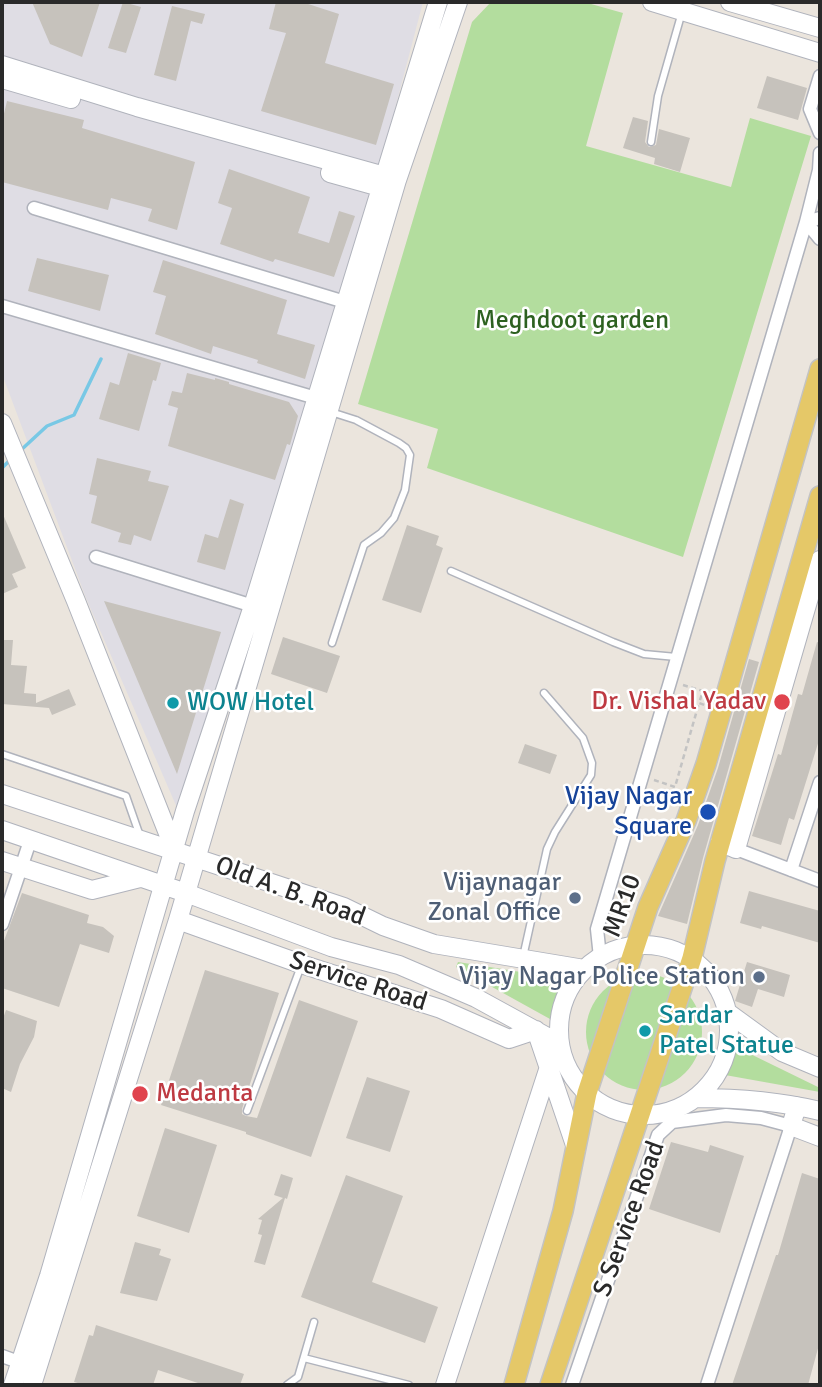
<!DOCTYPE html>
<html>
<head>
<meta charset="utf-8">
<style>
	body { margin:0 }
	#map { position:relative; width:822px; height:1387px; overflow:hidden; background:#ebe5dd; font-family:Signika,sans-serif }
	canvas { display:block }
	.frame { position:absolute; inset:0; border:4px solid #2a2a2a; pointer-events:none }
</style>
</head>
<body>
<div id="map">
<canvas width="822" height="1387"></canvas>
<div class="frame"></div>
</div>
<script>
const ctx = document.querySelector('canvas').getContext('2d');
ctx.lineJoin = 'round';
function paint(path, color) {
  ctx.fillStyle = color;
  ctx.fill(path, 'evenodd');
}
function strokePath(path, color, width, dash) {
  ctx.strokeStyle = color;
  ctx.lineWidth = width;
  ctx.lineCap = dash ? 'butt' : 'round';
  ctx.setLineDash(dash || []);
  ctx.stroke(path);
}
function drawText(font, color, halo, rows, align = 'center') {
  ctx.font = font + ' Signika,sans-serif';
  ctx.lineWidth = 5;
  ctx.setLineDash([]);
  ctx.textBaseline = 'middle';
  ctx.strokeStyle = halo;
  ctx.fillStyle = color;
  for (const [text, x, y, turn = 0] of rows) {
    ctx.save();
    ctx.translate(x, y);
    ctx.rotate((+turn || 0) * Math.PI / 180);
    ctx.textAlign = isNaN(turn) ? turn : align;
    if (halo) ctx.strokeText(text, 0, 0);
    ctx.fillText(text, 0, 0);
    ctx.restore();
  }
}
const industrial = new Path2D(`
	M2,2H423L371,200L306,404L230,661L178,810L86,598L2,374Z`);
const green = new Path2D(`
	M491,2H584L623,13L586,146L731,187L750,118L811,136L683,557L427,468L438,429L358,404L472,22Z
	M458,962L565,979L555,998L550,1019L456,967Z
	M586 1032a58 58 0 1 1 116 0a58 58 0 1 1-116 0Z
	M734,1046L820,1088V1092L725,1075Z`);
const stream = new Path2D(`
	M21,450L47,426L74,415L101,359
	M2,468L10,460`);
const building = new Path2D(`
	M32,2H100L82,57L50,44Z
	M123,2L141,7L126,53L108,48Z
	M276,2H302L339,14L325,63L394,84L376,145L261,111L286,33L269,29Z
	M172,6L205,14L202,24L191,21L176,81L154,75Z
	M767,76L807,88L798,120L757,108Z
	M7,101L84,120L82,128L195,162L177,230L148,221L152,209L111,198L108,210L2,182V122Z
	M633,117L648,121L645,142L649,147L656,145L659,129L690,138L680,172L654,164L655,158L623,148Z
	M229,169L310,197L298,233L329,243L339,211L355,216L334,277L275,259L273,262L220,244L232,208L218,203Z
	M37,258L109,275L100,311L28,291Z
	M163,260L287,300L277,334L315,345L305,379L257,363L258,360L213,346L211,354L155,334L166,296L153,292Z
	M128,353L161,363L156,381L153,380L139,431L99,419L110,382L119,385Z
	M187,373L215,380V378L229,382V384L289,402L298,416L290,445L287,444L275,480L168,446L178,408L168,405L172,391L182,393Z
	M97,458L151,471L148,481L169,486L151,541L134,535L131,545L118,542L121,533L91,523L97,496L89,494Z
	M230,499L244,504L225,570L197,562L205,534L218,538Z
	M2,512L26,568L12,574L18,587L2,594Z
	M407,525L439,536L436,545L443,548L421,613L382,600Z
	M104,601L221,632L177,774Z
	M283,637L340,656L327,693L271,674Z
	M2,640H13L11,665L27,666L24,693L36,694V703L69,689L76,705L52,715L49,708L2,704Z
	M817,642L820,643V737L794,820L789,818L781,845L752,836L778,754L781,755L798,694L802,695Z
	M749,659L759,662L703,858L687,924L658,916L698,825L718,768Z
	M525,744L557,755L550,774L518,763Z
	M749,891L820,911V943L762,926L761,929L740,923Z
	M22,893L89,915L87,923L103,927L114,936L109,953L80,944L59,1007L2,988V946Z
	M747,962L790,975L784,997L758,989L752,1007L735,1001Z
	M205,970L279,993L242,1109V1114L246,1116L257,1118L299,1000L358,1021L311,1157L246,1134V1132L161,1105Z
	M6,1010L37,1021L34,1037L20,1064L11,1092L2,1088V1021Z
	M367,1077L410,1091L390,1152L346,1138Z
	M165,1128L217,1145L189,1233L137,1216Z
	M671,1142L708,1152L710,1145L744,1156L720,1233L649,1209Z
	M802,1173L820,1179V1341L808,1385H732L776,1255H778Z
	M281,1174L293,1178L287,1199L285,1198L265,1265L254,1262L262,1235L258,1234L262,1220L258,1219L283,1198L274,1195Z
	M346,1175L403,1196L372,1282L438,1307L425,1343L301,1297Z
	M135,1242L161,1249L159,1255L171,1259L157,1301L120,1293Z
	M96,1325L244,1374L240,1385H204L158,1370L153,1385H85L74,1382L89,1335L93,1336Z`);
const path = new Path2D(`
	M683,685L703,691L699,703L707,706
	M654,780L675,787L699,703`);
const lane = new Path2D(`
	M651,142L658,96L682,12
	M331,412L356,420L399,443L406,448L410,455L405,490L394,518L381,533L364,545L332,643
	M451,571L613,642L644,654L676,657
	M2,754L126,796L140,836
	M523,957L547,849L555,832L591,775L592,763L583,738L544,693
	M247,1111L301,966
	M304,1358L409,1385
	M287,1385L298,1377L314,1322`);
const street = new Path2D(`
	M820,76L810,109L820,133
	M34,208L345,302
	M820,218L806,222L820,239
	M2,306L316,398
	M96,557L253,606
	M736,849L820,881
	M791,870L820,782
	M2,924L30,841
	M600,957L597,929L806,222L819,170L820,153
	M2,1356L27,1365
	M572,1385L658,1135L672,1122L726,1115L761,1118L791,1126L707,1385`);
const secondary = new Path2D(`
	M652,2L820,53
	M730,2L820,28
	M2,65L137,107L395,179
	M2,79L71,99
	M330,173L391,190
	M2,423L76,601L175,851
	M2,794L344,907L383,926L434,944L584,969
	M2,830L186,893L331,947L399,965L476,998L560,1044
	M720,842L736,849L820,560
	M2,861L92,890L140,878
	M178,920L301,964L441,1009L509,1039L536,1030L576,1148
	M559 1030a85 85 0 1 1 170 0a85 85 0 1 1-170 0Z
	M727,1012L782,1052L820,1068
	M695,1098C738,1098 779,1101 820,1111
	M797,1106L791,1126L820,1137
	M13,1385L49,1276L185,811L253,606L438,2
	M32,1385L178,920L397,180L458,2
	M445,1385L548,1070`);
const primary = new Path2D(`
	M514,1385L563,1211L587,1093L648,907L686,821L706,764L820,369
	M550,1385L692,958L715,861L820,496`);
const markers = [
	[782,702,9,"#e0444e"],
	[173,703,7,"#0f9aa8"],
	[708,812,9,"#1a4fb4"],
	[575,898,7,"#5c6f8a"],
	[759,977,7,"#5c6f8a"],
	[645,1031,7,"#0f9aa8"],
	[140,1094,9,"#e0444e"]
];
const parkNames = [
	["Meghdoot garden",572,321]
];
const healthNames = [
	["Dr. Vishal Yadav",766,702],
	["Medanta",156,1094,"left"]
];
const cultureNames = [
	["WOW Hotel",187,703],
	["Sardar",659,1016],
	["Patel Statue",659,1046]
];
const transitNames = [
	["Vijay Nagar",692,797],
	["Square",692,827]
];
const serviceNames = [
	["Vijaynagar",561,883],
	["Zonal Office",561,913],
	["Vijay Nagar Police Station",745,977]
];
const streetNames = [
	["Old A. B. Road",290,892,20],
	["MR10",623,906,-70],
	["Service Road",358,982,18],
	["S Service Road",630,1219,-70]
];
paint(industrial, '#dfdde4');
paint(green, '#b3dd9e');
strokePath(stream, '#78c8e5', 3.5);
paint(building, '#c6c2bc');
strokePath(lane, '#b0b3bc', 9);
strokePath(street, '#b0b3bc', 15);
strokePath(secondary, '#b0b3bc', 20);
strokePath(primary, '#c3c3c3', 22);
strokePath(path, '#c3c3c3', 2.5, [5, 3.5]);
strokePath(lane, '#fff', 6);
strokePath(street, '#fff', 12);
strokePath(secondary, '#fff', 18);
strokePath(primary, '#e5c868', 19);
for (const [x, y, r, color] of markers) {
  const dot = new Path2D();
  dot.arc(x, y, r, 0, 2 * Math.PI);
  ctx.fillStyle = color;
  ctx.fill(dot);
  strokePath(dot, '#fff', 2.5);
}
drawText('26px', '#2d6120', '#fff', parkNames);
drawText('26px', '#be3a42', '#fff', healthNames, 'right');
drawText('26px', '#0d838f', '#fff', cultureNames, 'left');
drawText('26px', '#164399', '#fff', transitNames, 'right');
drawText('26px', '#4e5e75', '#fff', serviceNames, 'right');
drawText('26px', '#2a2a2a', '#fff', streetNames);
</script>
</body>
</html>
